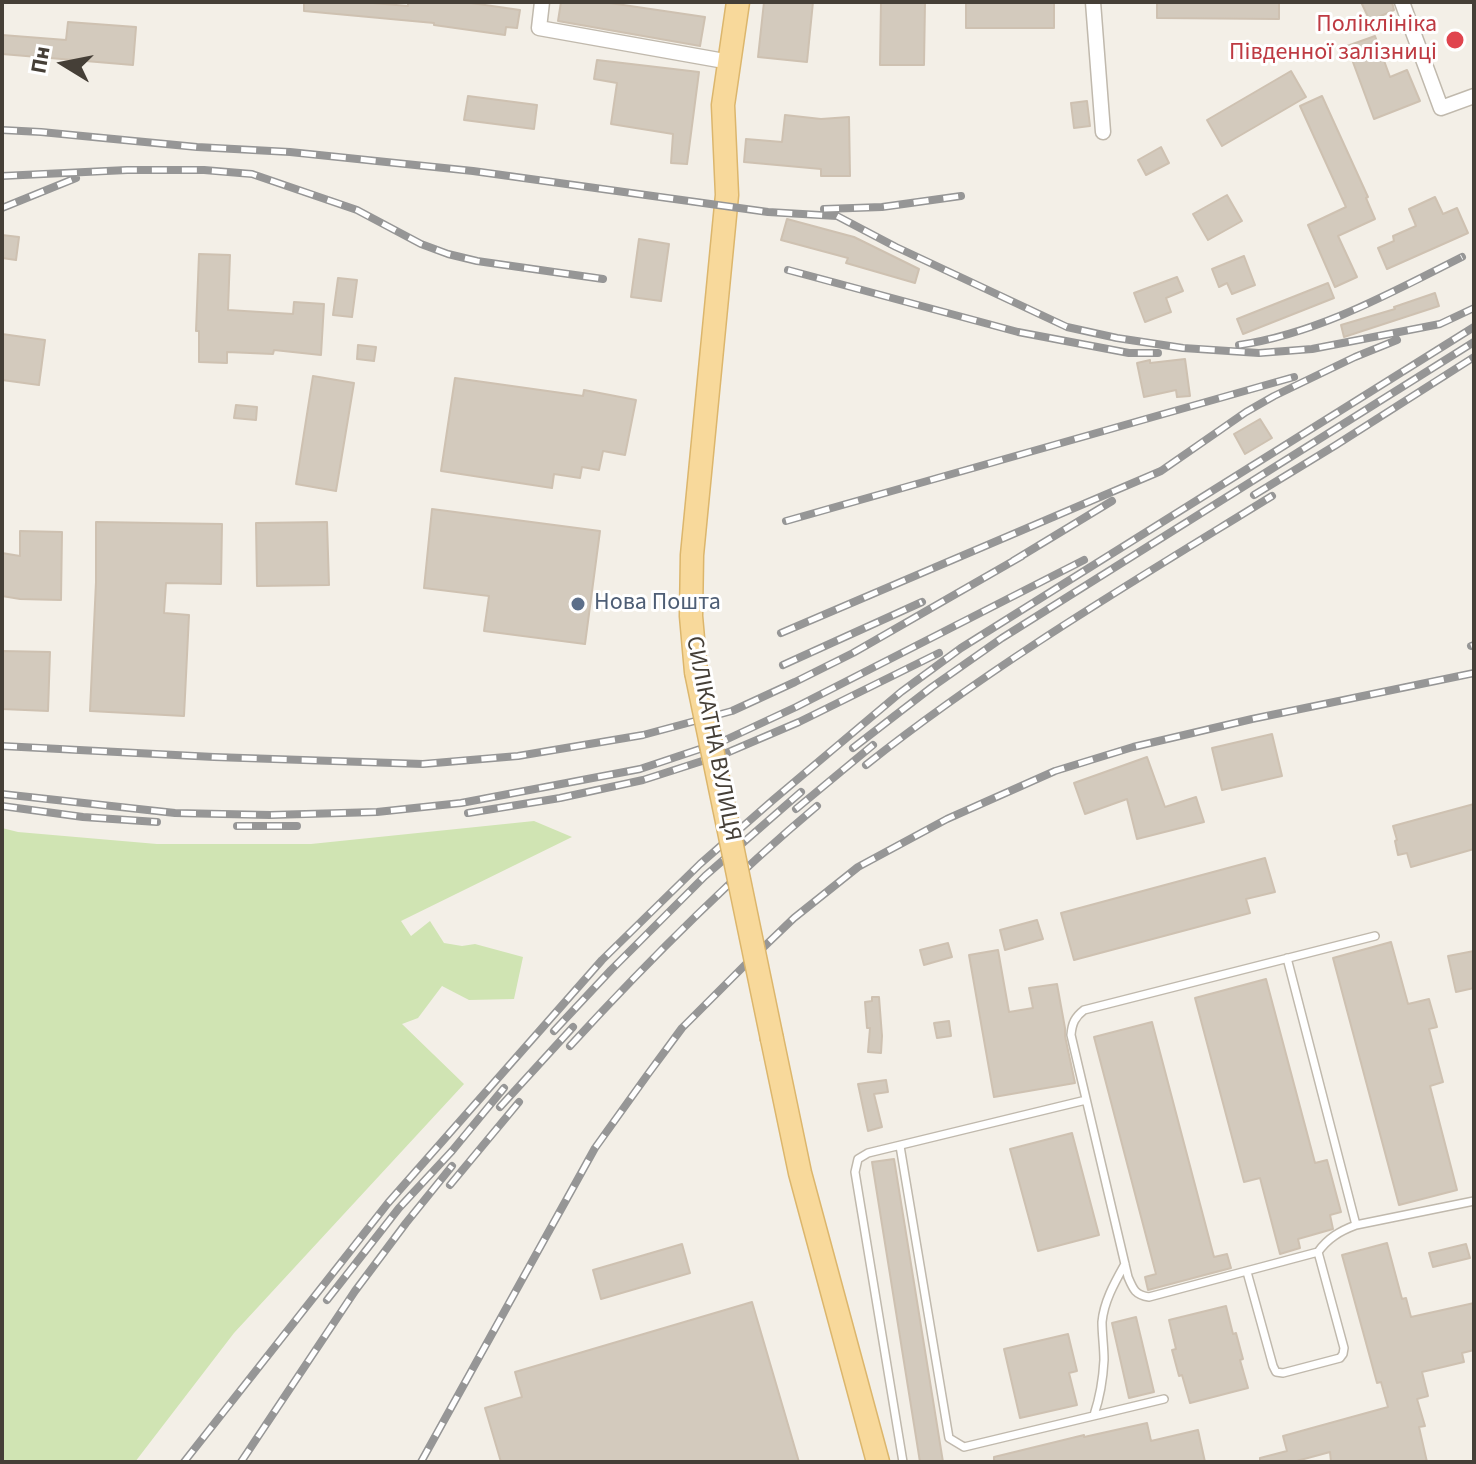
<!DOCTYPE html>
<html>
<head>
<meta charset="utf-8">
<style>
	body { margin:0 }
	#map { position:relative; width:1476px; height:1464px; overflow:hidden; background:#f3efe7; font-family:"Source Sans 3",sans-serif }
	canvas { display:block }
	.frame { position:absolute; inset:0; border:4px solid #453f37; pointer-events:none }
	.north { position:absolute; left:24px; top:24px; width:80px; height:80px; -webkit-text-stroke:6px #fff; paint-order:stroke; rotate:280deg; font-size:22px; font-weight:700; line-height:32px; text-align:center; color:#453f37 }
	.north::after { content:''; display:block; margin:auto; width:28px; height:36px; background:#453f37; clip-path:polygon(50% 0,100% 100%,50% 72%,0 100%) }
</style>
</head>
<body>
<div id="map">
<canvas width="1476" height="1464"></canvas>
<div class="frame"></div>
<div class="north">Пн</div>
</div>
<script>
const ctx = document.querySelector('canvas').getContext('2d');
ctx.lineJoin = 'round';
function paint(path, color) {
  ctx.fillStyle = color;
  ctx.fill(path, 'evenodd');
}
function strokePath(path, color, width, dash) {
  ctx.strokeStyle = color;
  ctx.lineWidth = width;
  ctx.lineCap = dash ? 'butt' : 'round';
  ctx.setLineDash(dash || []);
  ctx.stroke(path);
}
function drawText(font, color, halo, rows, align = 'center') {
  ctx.font = font + ' "Source Sans 3",sans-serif';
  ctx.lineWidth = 6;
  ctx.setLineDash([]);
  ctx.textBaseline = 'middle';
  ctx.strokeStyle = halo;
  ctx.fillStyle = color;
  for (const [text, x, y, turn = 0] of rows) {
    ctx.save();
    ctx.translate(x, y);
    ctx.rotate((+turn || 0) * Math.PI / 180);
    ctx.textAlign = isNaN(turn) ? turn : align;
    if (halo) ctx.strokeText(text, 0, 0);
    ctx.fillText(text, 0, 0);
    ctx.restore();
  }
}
const green = new Path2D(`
	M534,821L572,837L401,921L411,936L430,921L444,943L462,946L475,944L523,957L514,999L469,1000L442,986L418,1018L402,1024L464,1084L234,1333L135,1462H2V828L18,832L157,844H311Z`);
const building = new Path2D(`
	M304,2H361L408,6V2H464L520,10L517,28L506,27L505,35L434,25V23L304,11Z
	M561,2H603L705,17L700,46L558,21Z
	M764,2H813L807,62L758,57Z
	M881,2H925L924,65H880Z
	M966,2H1054V28H966Z
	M1157,2H1279V19L1157,18Z
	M1361,2H1392L1394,10L1370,21Z
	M68,22L136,27L133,65L2,54V35L66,40Z
	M1375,36L1390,77L1407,70L1420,101L1374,119L1347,46Z
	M597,60L699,72L687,164L671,163L673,134L611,124L617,83L594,79Z
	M1291,71L1306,97L1222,146L1207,120Z
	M468,96L537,105L534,129L464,120Z
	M1322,96L1368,197L1366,198L1375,219L1338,236L1357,277L1335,287L1308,225L1346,207L1300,106Z
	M1087,101L1090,126L1074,128L1071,103Z
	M785,115L821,119L849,117L850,176H821V169L744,162L746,139L782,142Z
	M1161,147L1169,163L1146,175L1138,160Z
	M1227,195L1242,221L1208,240L1193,214Z
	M1435,197L1443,214L1457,208L1468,233L1387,269L1378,248L1394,241L1393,236L1416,226L1409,209Z
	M787,219L854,237L919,269L915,283L846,263L848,258L781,240Z
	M2,235L19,237L16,260L2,258Z
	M639,239L669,244L661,301L631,297Z
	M199,254L230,255L228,310L293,314L294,302L324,304L321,355L274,350L273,354L227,352V363L199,362V331H196Z
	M1244,256L1255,285L1232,294L1227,283L1219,287L1212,269Z
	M1177,277L1183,291L1166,298L1171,312L1145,322L1134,293Z
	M338,278L357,280L352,317L333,315Z
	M1328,283L1334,298L1243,334L1237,319Z
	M1435,293L1439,306L1344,337L1341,325L1395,309L1394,307Z
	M2,334L45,340L39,385L2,380Z
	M358,345L376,347L374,361L357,359Z
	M1185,359L1190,396L1177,397L1176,390L1144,397L1137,363L1150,360V363Z
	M313,376L354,383L336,491L296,484Z
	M455,378L583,396L584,390L636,400L625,455L603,451L599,470L582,467L580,478L554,474L552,488L441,471Z
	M236,405L257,407L256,420L234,418Z
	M1260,419L1272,438L1245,454L1234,434Z
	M432,509L600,531L585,644L484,631L489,596L424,588Z
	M96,522L222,524L221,584L166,583L164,613L189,615L184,716L90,711L96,582Z
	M327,522L329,585L257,586L256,523Z
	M20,531L62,532L61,600L20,599L2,596V553L20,556Z
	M2,651L50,652L48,711L2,709Z
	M1272,734L1282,776L1222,790L1212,748Z
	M1147,757L1165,807L1196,797L1204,822L1137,839L1127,799L1085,814L1074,783Z
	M1474,804V849L1411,867L1407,853L1398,855L1395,841L1397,840L1393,826Z
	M1265,858L1275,892L1246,899L1250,913L1074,960L1061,913Z
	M1037,920L1043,939L1005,950L1000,930Z
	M1391,942L1408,1004L1429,999L1437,1027L1429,1029L1443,1082L1430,1086L1457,1190L1399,1205L1333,958Z
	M948,943L952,957L924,965L920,950Z
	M998,950L1009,1012L1033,1008L1029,988L1057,984L1065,1028V1036L1075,1083L994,1097L969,955Z
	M1474,951V988L1456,992L1448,956Z
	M1266,979L1315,1163L1327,1160L1341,1212L1330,1215L1333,1229L1298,1239L1300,1248L1280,1254L1260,1178L1244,1182L1195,998Z
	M872,997H879L882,1036L881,1053L868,1052L870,1028H867L865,1002L872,1001Z
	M949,1021L951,1036L937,1038L934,1023Z
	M1152,1022L1214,1257L1227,1254L1231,1268L1148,1290L1145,1277L1156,1274L1094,1037Z
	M886,1080L888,1092L874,1094L882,1127L868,1131L858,1084Z
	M1072,1133L1099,1235L1038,1251L1010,1149Z
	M894,1159L943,1462H920L872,1162Z
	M1387,1243L1402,1299L1406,1298L1411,1317L1474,1303V1350L1462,1353L1464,1362L1422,1372L1428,1396L1417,1399L1425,1426L1419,1427L1427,1462H1331L1330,1452L1293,1462H1260V1458L1287,1451L1283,1436L1388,1407L1381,1382L1377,1383L1342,1255Z
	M682,1244L690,1273L601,1299L593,1270Z
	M1466,1244L1470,1258L1433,1267L1429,1253Z
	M752,1302L799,1462H501L485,1408L522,1397L515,1372Z
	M1226,1306L1233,1334L1236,1333L1243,1359L1240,1360L1248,1388L1190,1403L1182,1375L1179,1376L1172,1350L1176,1349L1169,1320Z
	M1136,1317L1154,1392L1129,1398L1112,1323Z
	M1068,1334L1077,1371L1069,1373L1077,1405L1020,1418L1004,1349Z
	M1147,1423L1151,1441L1198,1430L1205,1462H994V1457L1084,1435V1437Z`);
const service = new Path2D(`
	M1375,936L1084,1010C1075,1017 1072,1023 1071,1035L1128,1277C1133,1289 1135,1295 1149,1297L1318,1252C1328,1238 1340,1231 1356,1225L1474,1201
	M1287,958L1356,1225
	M900,1146L949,1438L964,1447L1164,1399
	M1247,1272L1273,1366L1276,1372L1283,1373L1340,1358L1343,1354L1344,1348L1318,1252
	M1094,1415C1100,1397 1103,1379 1104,1360C1104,1347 1102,1334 1102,1322C1104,1301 1115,1282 1125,1264
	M903,1462L855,1172L858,1159L868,1153L1086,1100`);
const minor = new Path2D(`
	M542,2L539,28L730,62
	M1093,2L1103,132
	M1402,2L1441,108L1474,96`);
const primary = new Path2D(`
	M696,672L691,616L692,555L727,195L723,105L738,2
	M772,1039L800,1173L878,1462`);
const rail = new Path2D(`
	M2,130L41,132L197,147L290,152L473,171L768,212L837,216L896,247L1067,327L1117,338L1183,348L1259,353L1312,349L1440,324L1474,308
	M2,176L127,170H204L252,174L357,210L421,244L448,254L477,261L603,279
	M2,208L76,178
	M824,209L882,207L961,196
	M788,270L1018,332L1129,353H1158
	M1239,345C1319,333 1390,293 1462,257
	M1254,495L1336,445L1474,357
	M786,521L1294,377
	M1013,561L1112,501
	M781,633L1161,471L1246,412L1274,396L1355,357L1397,340
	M1471,646L1474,645
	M783,665L922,602
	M2,746L214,757L423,764L518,756L643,735L732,711L795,682L853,653L1022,556
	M853,748L932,687L1002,638L1474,342
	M866,765C993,664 1134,581 1272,496
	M2,794L175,813L270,815L377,812L461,803L640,769L721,742L796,707L1084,560
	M2,806L83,817L157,822
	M796,809L873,745
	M468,813L560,798L643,780L724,754L799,722L939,653
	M237,826H297
	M554,1031L611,970L705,876L801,792
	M570,1046C648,961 729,880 817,806
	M500,1107L573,1027
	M450,1185L519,1102
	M327,1300L399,1208L452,1151L504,1088
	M184,1462L388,1203L602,960L700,864L773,800L901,692L961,648L1474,327
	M241,1462L355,1291L406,1223L452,1166
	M421,1462L595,1148L648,1074L682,1028L745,965L794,918L858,867L947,819L1055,771L1133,747L1252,719L1474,673`);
const primaryBridge = new Path2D(`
	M696,672L772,1039`);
const markers = [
	[1455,40,10,"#e0444e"],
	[578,604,8,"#5c6f8a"]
];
const healthNames = [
	["Поліклініка",1437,26],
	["Південної залізниці",1437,54]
];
const serviceNames = [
	["Нова Пошта",594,604]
];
const streetNames = [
	["СИЛІКАТНА ВУЛИЦЯ",712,739,79]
];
paint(green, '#d0e4b3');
paint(building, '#d3cabd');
strokePath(building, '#cec1b1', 2);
strokePath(service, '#c0b9ad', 10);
strokePath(minor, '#c0b9ad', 17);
strokePath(primary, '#dcb66c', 25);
strokePath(service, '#fff', 7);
strokePath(minor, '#fff', 14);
strokePath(primary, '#f8d99b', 22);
strokePath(rail, '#969696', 8);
strokePath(rail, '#fff', 5, [15]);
strokePath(primaryBridge, '#dcb66c', 25, []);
strokePath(primaryBridge, '#f8d99b', 22);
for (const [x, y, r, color] of markers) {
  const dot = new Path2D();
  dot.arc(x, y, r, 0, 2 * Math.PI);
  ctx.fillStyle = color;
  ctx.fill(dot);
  strokePath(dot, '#fff', 3);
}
drawText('24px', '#be3a42', '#fff', healthNames, 'right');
drawText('24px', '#4e5e75', '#fff', serviceNames, 'left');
drawText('24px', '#453f37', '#fff', streetNames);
</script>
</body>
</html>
